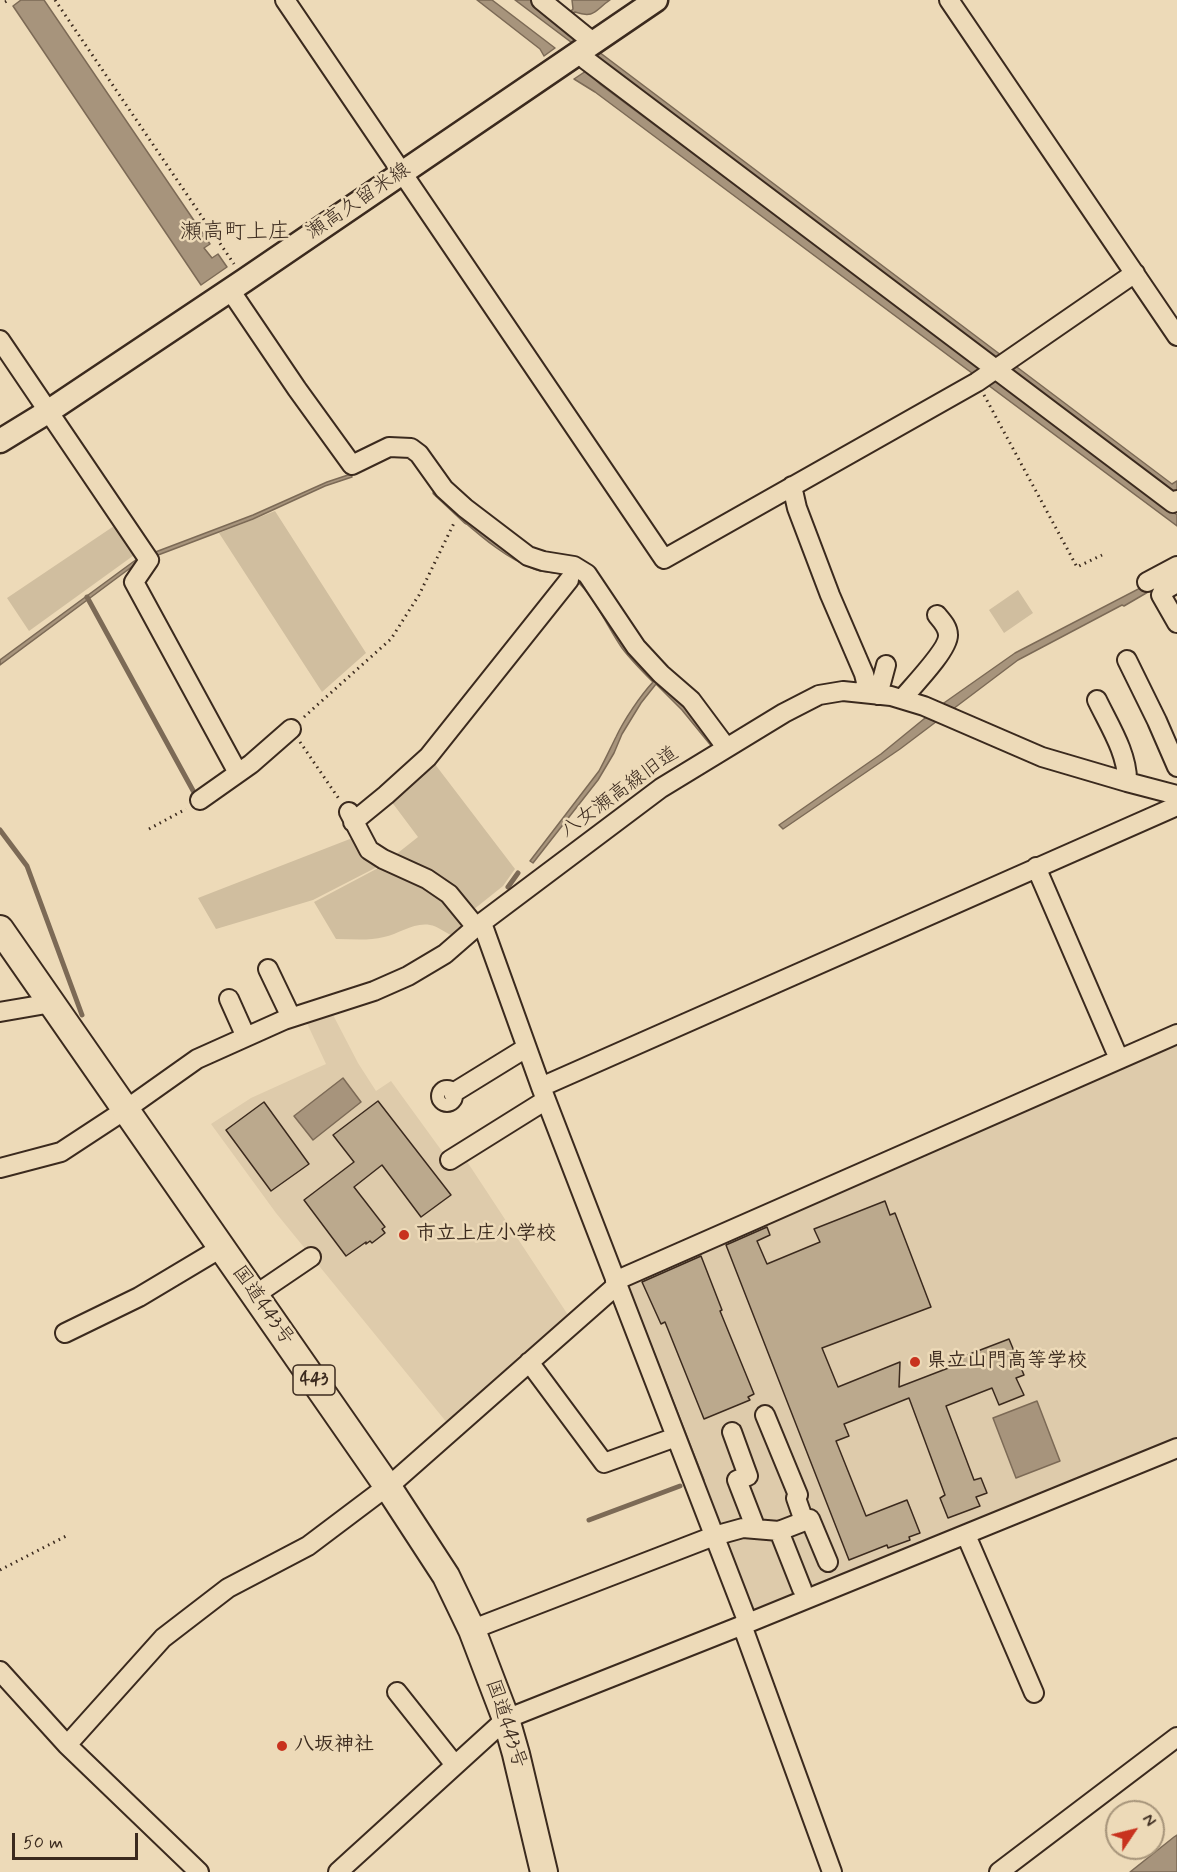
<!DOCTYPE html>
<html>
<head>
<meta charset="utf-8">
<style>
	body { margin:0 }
	#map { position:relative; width:1177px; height:1872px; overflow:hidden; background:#eddab8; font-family:Mynerve,sans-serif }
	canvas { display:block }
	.north { position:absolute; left:1105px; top:1800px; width:60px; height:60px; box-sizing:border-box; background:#eddab8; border:2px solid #a6947a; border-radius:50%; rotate:55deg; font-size:16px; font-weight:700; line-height:24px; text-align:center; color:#3b2a1e }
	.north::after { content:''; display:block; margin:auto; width:21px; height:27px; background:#c8321e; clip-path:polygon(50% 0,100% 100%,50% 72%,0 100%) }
	.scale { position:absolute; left:12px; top:1833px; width:126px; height:27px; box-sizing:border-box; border:3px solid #3b2a1e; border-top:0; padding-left:8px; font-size:18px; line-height:21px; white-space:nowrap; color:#3b2a1e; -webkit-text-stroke:4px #eddab8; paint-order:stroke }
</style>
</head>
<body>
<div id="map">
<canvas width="1177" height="1872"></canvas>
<div class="north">N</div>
<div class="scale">50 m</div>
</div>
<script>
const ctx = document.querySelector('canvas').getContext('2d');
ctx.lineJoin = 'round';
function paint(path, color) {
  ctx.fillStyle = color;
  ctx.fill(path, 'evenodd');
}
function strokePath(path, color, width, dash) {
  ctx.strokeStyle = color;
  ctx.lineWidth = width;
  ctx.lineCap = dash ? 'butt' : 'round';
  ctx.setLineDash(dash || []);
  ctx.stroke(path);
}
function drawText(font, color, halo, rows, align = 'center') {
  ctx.font = font + ' Mynerve,"Klee One",sans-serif';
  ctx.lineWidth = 5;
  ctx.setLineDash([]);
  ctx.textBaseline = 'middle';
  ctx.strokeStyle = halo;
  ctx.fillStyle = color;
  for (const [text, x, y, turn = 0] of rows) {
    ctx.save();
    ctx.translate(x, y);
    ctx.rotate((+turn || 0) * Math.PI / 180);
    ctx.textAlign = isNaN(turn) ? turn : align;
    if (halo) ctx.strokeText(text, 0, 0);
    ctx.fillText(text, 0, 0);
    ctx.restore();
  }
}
const built = new Path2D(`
	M331,1011L358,1063L376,1091L391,1081L452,1165L464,1157L568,1315L448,1424L276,1213L211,1124L251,1098L326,1064L305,1019Z
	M1177,1040V1443L755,1615L748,1612L622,1282Z`);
const green = new Path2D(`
	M275,511L366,653L322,692L219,533Z
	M117,524L137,553L29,631L7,598Z
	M1018,590L1033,613L1004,633L989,610Z
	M431,759L515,869L503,886L473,910L394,856L418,837L388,797Z
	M355,837L379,866L313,900L216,929L198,898Z
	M380,867L435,891L465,922L451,935C444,932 437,926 430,925C414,922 399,934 384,937C368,941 352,939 336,939L314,902Z`);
const water = new Path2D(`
	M21,0H44L210,244L204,248L212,258L218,254L227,267L201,285L13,6Z
	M477,0H492L555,48L544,56L540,49Z
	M515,0H530L1172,484L1177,481V492L1173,495Z
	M572,0H610C595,10 595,19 575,12L571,14L570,12L573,9Z
	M586,71L601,85L1177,515V526L595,92L574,79Z
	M351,474L352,477L325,486L253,519L137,563L0,665V660L137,559L253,515L327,482Z
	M463,517L517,558L564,572L580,579L715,745L713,748L682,710L656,684L641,703L622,734L614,753L598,780L533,863L530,861L599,771C605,760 610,749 616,737C624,720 640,696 653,682C642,671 631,660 622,648C609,630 591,590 574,579C562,571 546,574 534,569C506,558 483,538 461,519Z
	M1177,569L1160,585L1124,606L1122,605L1018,660L900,749L783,829L779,825L881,754L941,705L1015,653Z
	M343,1078L361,1102L313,1140L294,1116Z
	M628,1286L704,1480L702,1481L626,1287Z
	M1037,1401L1060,1461L1016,1478L993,1418Z
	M1177,1835V1872H1130L1174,1837Z`);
const stream = new Path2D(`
	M435,493L466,522
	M87,597L196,796
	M0,830L27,866L82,1015
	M508,887L518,873
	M589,1520L680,1486`);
const building = new Path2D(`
	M378,1101L451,1195L421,1217L382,1165L354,1187L385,1227L382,1229L385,1233L372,1243L370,1241L366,1244V1242L346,1256L304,1200L354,1162L333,1135Z
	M264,1102L309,1164L271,1191L226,1130Z
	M885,1201L890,1215L895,1213L931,1307L822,1348L838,1387L900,1362L899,1387L951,1367L949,1362L1009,1339L1024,1375L1016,1378L1024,1395L999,1405L992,1388L946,1406L974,1480L981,1478L987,1493L976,1497L980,1506L948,1518L940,1498L945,1495L909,1398L844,1424L849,1436L836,1441L866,1516L907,1500L920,1533L909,1537L910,1540L888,1548L887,1545L849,1560L726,1245L767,1227L770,1235L757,1241L767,1264L820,1242L814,1229Z
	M701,1256L722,1310L720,1311L754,1394L748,1397L750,1400L704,1419L665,1322L661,1324L642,1282Z`);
const path = new Path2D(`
	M55,0L234,264
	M5,2L9,0
	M984,395L1077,567L1102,555
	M304,717L391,639L419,595L455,521
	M300,742L339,799
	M149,829L186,809
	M0,1570L68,1535`);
const minor = new Path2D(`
	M285,0L664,559L977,382L1135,273
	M541,0L594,43
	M949,0L1177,336
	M586,60L1173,503L1177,500
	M230,290L297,389L352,465L389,447L411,448L419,454L444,489L465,508L528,556L543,561L574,566L587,574L636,647L661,674L691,700L726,747
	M0,340L149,560L134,582L238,773
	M792,486L797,508L830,595L864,674L866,682L864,693
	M1147,582L1177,566
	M1177,583L1163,591L1161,595L1177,623
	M1127,660L1157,721L1177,767
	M878,695L886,665
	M902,699C912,687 949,649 948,635C948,627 942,621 937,615
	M1097,700C1109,725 1128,754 1127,782
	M200,800L251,764L291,729
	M349,812L369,850L383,859L427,879L449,894L476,927
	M353,822L386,795L428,757L569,580
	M1036,867L1119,1059
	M482,923L541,1087L748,1623
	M268,969L291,1017
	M229,999L246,1037
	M0,1012L52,1003
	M541,1087L1177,806
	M441 1096a6 6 0 1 1 12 0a6 6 0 1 1-12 0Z
	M453,1093L526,1048
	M450,1160L546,1100
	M0,1168L61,1152L125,1110L197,1059L284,1020L374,991L408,976L445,954L476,927L661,788L784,713L819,695L843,691L891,696L924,706L1042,757L1127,782L1177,795
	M615,1281L1177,1034
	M255,1295L311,1257
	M65,1333L139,1297L221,1248
	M529,1362L604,1463L676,1437
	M765,1415L798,1495L796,1498L804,1521
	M732,1432L748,1476L737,1480L756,1529
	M388,1487L617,1285
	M779,1531L802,1589
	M966,1535L1034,1693
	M742,1625L832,1872
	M481,1626L714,1536L743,1528L779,1531L810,1519L828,1562
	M0,1671L67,1745L199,1872
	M397,1692L455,1765
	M67,1745L163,1638L228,1588L308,1546L377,1494
	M338,1872L506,1719L748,1623L1177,1448
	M999,1872L1177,1737`);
const major = new Path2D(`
	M0,441L49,411L245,280L656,0`);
const highway = new Path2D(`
	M0,929L388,1487L446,1576L472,1630L506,1719L516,1754L544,1872`);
const markers = [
	[404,1235,6,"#c8321e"],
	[915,1362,6,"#c8321e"],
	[282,1746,6,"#c8321e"]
];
const shields = [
	[314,1380,42]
];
const shieldNames = [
	["443",314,1380]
];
const streetNames = [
	["瀬高久留米線",359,202,-34],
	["八女瀬高線旧道",620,793,-36],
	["国道443号",262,1306,55],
	["国道443号",505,1724,72]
];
const poiNames = [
	["市立上庄小学校",416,1235],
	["県立山門高等学校",927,1362],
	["八坂神社",294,1746]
];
const quarterNames = [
	["瀬高町上庄",235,233]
];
paint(built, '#decbab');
paint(green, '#d0be9f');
paint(water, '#a7947c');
strokePath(water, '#7c6a56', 1.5);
strokePath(stream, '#7c6a56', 5);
paint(building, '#bba98d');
strokePath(building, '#3b2a1e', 1.5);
strokePath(minor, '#3b2a1e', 22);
strokePath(major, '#3b2a1e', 27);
strokePath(highway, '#3b2a1e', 30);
strokePath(path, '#3b2a1e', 3, [1.5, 4.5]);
strokePath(minor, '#eddab8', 18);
strokePath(major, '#eddab8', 22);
strokePath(highway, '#eddab8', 26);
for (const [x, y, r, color] of markers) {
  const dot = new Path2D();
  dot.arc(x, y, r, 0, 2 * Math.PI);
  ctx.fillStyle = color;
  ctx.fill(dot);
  strokePath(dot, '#eddab8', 2);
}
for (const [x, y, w] of shields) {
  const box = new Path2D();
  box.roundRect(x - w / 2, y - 15, w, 30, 4.5);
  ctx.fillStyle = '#eddab8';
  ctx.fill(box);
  strokePath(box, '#3b2a1e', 1.5);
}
drawText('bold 18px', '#3b2a1e', null, shieldNames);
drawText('20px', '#3b2a1e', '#eddab8', streetNames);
drawText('bold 20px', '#3b2a1e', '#eddab8', poiNames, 'left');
drawText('22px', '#3b2a1e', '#eddab8', quarterNames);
</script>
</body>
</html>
